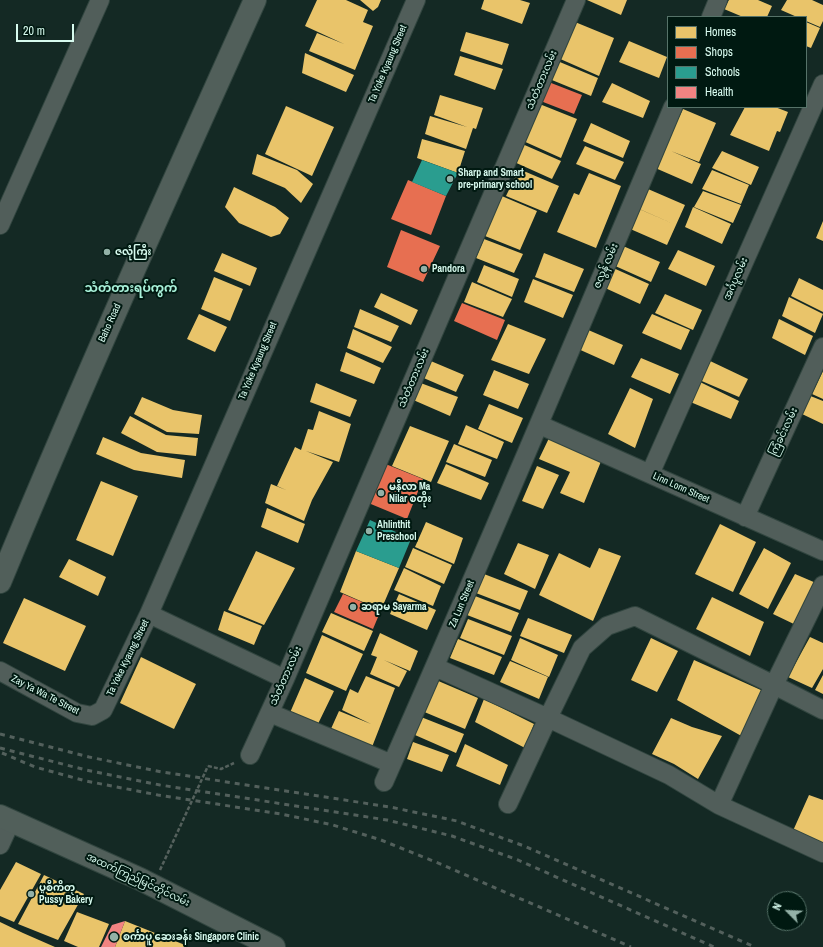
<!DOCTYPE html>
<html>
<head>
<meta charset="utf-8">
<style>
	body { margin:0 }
	#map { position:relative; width:823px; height:947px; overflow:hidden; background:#142924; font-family:"Archivo Narrow",sans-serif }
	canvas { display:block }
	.legend { position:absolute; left:667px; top:16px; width:140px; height:92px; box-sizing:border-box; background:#001911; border:1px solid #567369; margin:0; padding:5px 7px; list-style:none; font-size:12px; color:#d7faee }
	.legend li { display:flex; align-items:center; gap:8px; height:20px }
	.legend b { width:20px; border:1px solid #567369 }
	.north { position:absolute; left:767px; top:891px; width:40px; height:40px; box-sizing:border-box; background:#001911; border:1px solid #567369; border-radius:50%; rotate:294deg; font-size:11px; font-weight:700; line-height:16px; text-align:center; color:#d7faee }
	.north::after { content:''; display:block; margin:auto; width:14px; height:18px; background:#93b1a7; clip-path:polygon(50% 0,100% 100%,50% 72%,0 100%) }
	.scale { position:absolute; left:16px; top:24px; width:58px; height:18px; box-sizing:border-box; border:2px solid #d7faee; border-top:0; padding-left:5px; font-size:12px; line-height:14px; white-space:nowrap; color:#d7faee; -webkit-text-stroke:3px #001911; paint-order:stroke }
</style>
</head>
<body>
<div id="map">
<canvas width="823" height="947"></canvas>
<ul class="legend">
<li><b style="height:11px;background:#e9c46a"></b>Homes</li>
<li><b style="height:11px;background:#e76f51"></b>Shops</li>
<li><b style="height:11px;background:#2a9d8f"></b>Schools</li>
<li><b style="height:11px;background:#f28482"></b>Health</li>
</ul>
<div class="north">N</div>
<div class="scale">20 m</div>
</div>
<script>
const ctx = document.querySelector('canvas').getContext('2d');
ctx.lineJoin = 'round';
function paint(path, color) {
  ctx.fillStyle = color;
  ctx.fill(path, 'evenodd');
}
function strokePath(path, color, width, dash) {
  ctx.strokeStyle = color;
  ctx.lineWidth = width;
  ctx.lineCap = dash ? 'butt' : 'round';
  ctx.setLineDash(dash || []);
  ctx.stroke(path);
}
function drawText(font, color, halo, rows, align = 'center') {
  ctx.font = font + ' "Archivo Narrow","Noto Sans Myanmar",sans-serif';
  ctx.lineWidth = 4;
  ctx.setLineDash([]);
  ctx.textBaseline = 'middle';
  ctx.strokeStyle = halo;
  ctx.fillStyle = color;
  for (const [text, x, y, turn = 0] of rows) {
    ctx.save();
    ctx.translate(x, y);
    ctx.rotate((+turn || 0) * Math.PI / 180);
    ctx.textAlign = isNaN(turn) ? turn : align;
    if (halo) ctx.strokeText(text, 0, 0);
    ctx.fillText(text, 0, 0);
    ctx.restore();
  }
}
const homes = new Path2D(`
	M317,0H346L368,10L363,22L373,26L355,70L309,51L317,33L344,44L305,26Z
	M360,0H381L378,7L373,11Z
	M484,0H520L530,3L522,24L481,9Z
	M587,0H627L621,15Z
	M729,0H758L772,6L767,17H743L724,9Z
	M787,0H812L823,5V21L820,27L806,21V17H797L781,10Z
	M575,22L614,38L599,76L558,58Z
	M806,22L820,28L811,48L806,46Z
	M466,32L509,44L502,65L460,51Z
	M629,41L667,57L659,78L619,62Z
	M305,53L354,75L346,92L302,73Z
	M460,56L503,69L495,90L454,75Z
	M555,60L598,78L591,96L547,78Z
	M612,83L650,101L643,118L602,102Z
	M440,95L483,108L476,129L473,128L466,149L425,134L430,116L467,127L434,115Z
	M537,103L577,119L561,158L521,140Z
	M286,106L334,127L312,176L265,154Z
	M745,107H775L788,112L780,132L777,131L769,151L730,135Z
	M683,109L716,123L699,162L671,151L701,164L692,184L653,167L664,148Z
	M591,123L630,141L623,158L583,141Z
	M422,139L465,151L458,173L417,158Z
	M520,143L561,161L552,179L512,161Z
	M585,146L624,162L615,180L576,164Z
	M722,151L759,167L751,185L712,168Z
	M257,154L297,170L313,184L301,203L285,188L252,174Z
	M519,169L559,186L547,213L506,196Z
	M712,170L749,185L741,204L702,189Z
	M589,173L621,186L596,248L557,232L574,193L579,195Z
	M234,187L275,207L289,218L280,234L271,237L239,223L225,207Z
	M648,189L685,205L676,225L637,208Z
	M703,191L741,205L733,223L694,207Z
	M497,194L537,211L520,250L480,234Z
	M693,207L731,224L722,244L685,227Z
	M639,209L676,225L667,245L628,228Z
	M823,221V241L816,238Z
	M484,239L523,254L514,273L476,258Z
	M623,246L660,262L651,282L613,265Z
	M678,250L715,266L706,286L668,269Z
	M222,253L257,268L250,286L214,271Z
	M544,253L584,269L574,292L535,277Z
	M484,265L519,279L512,297L477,282Z
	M611,267L649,284L640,304L603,287Z
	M214,277L243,289L230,321L201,309Z
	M799,278L823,290V312L791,296Z
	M533,279L573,295L563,318L524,302Z
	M472,282L512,299L503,317L464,302Z
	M381,293L418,310L411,325L374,307Z
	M665,294L702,310L693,330L655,313Z
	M789,297L823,314L815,333L782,316Z
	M360,309L399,326L391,342L354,327Z
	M199,314L227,327L215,352L187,339Z
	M652,314L690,330L681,350L642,333Z
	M779,319L813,336L805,355L772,338Z
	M508,324L546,339L529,374L491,360Z
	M353,329L392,347L383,363L347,348Z
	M586,329L623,345L614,365L576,348Z
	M346,352L381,368L374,384L340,371Z
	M641,358L679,374L670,394L631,377Z
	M426,359L464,375L456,392L419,376Z
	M708,360L748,379L739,397L697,379Z
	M494,370L529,384L518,409L483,395Z
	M823,371V399L812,394Z
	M418,382L458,397L450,416L411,399Z
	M700,382L739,401L731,419L688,401Z
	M316,383L357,400L350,417L310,402Z
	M630,388L653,399L635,448L608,434Z
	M808,395L823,401V424L802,414Z
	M142,397L173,410L202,415L199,434L167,432L134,414Z
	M489,404L523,418L512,443L478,429Z
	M319,411L351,424L339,462L306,451L333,462L312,500L304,521L265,503L271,484L286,490L277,486L295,447L301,450L308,429L313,430Z
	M130,416L166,435L198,438L196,456L157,452L121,433Z
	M466,425L504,442L497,459L458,444Z
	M410,426L449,441L431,482L392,466Z
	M550,436L602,459L584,503L560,493L570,472L539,459Z
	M103,437L141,453L185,460L182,478L134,470L96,454Z
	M454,444L492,460L485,477L446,462Z
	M446,464L489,483L481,500L437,483Z
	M537,466L559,475L543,509L522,501Z
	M101,481L138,496L113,556L76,540Z
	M267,508L305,524L298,543L261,527Z
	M426,522L463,538L454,564L415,547Z
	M720,524L756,542L733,592L695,574Z
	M518,543L549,555L535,589L504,574Z
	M413,548L452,565L444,584L405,567Z
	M599,548L621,556L593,621L539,595L559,553L590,568Z
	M764,548L791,563L768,609L739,594Z
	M256,551L295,568L264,625L228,610Z
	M356,551L399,568L381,610L340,592Z
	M69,559L106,577L98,596L59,577Z
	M404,568L441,586L433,606L394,590Z
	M484,574L528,591L520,610L476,593Z
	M795,574L816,583L798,626L773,614Z
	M399,594L436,610L427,630L390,614Z
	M475,596L519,613L511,632L467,615Z
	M712,597L764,622L750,656L696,629Z
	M24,598L86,626L65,671L3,643Z
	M224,611L262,626L254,645L218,630Z
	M331,613L373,631L364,651L322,632Z
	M528,618L572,635L564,653L520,636Z
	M468,619L512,636L504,655L460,638Z
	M380,633L418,651L410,671L384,660L407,671L399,687L370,674L377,657L371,655Z
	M322,635L363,654L346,691L306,673Z
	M810,637L823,643V669L812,688L788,677Z
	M520,638L558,655L549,677L511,660Z
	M651,638L678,651L657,692L631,680Z
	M458,639L502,657L494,675L450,658Z
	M141,657L196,684L174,729L120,703Z
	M694,660L763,691L745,738L677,700Z
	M510,661L548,677L539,699L500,682Z
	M823,675V694L815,690Z
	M366,676L395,688L372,747L330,731L339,711L371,724L342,710L350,689L358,693Z
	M305,678L334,691L316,728L289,715Z
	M436,680L478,698L465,729L422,711Z
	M484,699L534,724L525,748L475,722Z
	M421,717L464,734L456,753L415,735Z
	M671,718L692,727L722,736L698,779L674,764L652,754Z
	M413,742L449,755L442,772L407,759Z
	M465,744L508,765L500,785L456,766Z
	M809,795L823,800V845L792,833Z
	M16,862L41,874L14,922L0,916V890Z
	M44,875L84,894L58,940L18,924Z
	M77,912L109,924L99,947H78L64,941Z
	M125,921L185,945L184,947H115Z
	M0,922L23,933L55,947H0Z`);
const shops = new Path2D(`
	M546,81L582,95L574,114L538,100Z
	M408,180L446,196L431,235L391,219Z
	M401,230L440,246L423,282L387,267Z
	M462,303L505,320L497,340L454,321Z
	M383,463L423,479L407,519L366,502Z
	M343,594L381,610L373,629L334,612Z`);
const schools = new Path2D(`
	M422,160L458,173L446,196L412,182Z
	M370,520L411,539L399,568L356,551Z`);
const health = new Path2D(`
	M125,921L115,947H101L112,925Z`);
const path = new Path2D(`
	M208,766L221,769L234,763`);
const minor = new Path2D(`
	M711,17L718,0
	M0,225L100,0
	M540,425L823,551
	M650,474L823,84
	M745,517L823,347
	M149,614L285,679
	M435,667L548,718L669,775L719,805L823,853
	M0,671L77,713L92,716L103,710L149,614L416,0
	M270,713L392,764
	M250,755L285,679L576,0
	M384,782C483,558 578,333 673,107
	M508,804L548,718L582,648L607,626L635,616L774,685L823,710
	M719,805L774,685L823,585
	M0,845L11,821`);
const secondary = new Path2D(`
	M0,582C81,386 168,193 255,0
	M0,816L140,879L274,947`);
const rail = new Path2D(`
	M0,734L89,757L162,772L390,807L457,821L524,846L755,947
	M0,748L86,770L160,785L387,820L452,836L518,860L714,947
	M2,753L35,767L86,781L158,795L281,814L333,825L381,840L443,865L631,947`);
const pathBridge = new Path2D(`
	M160,870L208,766`);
const markers = [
	[450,179,4,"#93b1a7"],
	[107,252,4,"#93b1a7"],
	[424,269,4,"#93b1a7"],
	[381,493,4,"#93b1a7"],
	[369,531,4,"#93b1a7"],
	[353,607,4,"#93b1a7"],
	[31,894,4,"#93b1a7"],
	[114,937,5,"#93b1a7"]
];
const streetNames = [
	["Ta Yoke Kyaung Street",388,64,-67],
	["သံတံတားလမ်း",542,80,-67],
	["ဇလွန် လမ်း",606,266,-67],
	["အင်္ဂပူလမ်း",736,279,-66],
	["Baho Road",110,323,-66],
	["Ta Yoke Kyaung Street",258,361,-67],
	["သံတံတားလမ်း",414,378,-67],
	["ကြံခင်းလမ်း",784,432,-65],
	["Linn Lonn Street",681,488,24],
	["Za Lun Street",462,604,-67],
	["Ta Yoke Kyaung Street",128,658,-64],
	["သံတံတားလမ်း",286,676,-66],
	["Zay Ya Wa Te Street",45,695,27],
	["အထက်ကြည်မြင်တိုင်လမ်း",138,880,25]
];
const poiNames = [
	["Sharp and Smart",458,173],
	["pre-primary school",458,185],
	["ဇလုံကြီး",115,252],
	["Pandora",432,269],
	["မနီလာ Ma",389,487],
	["Nilar စတိုး",389,499],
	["Ahlinthit",377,525],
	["Preschool",377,537],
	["ဆရာမ Sayarma",361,607],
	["ပူစီကိတ္",39,888],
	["Pussy Bakery",39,900],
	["စင်္ကာပူ ဆေးခန်း Singapore Clinic",123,937]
];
const quarterNames = [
	["သံတံတားရပ်ကွက်",131,289]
];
paint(homes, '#e9c46a');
paint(shops, '#e76f51');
paint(schools, '#2a9d8f');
paint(health, '#f28482');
strokePath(minor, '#31453f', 20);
strokePath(secondary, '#31453f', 24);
strokePath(path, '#55615d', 2.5, [4, 2]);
strokePath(minor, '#515e5a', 18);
strokePath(secondary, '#515f5a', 22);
strokePath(rail, '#53605c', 3, [5, 5]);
strokePath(pathBridge, '#55615d', 2.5, [4, 2]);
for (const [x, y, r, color] of markers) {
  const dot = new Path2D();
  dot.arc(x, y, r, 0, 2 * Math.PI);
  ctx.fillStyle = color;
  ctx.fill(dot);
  strokePath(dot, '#001911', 1.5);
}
drawText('10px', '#d7faee', '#001911', streetNames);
drawText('bold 10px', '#d7faee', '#001911', poiNames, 'left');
drawText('bold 12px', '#a9f2da', '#001911', quarterNames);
</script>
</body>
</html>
